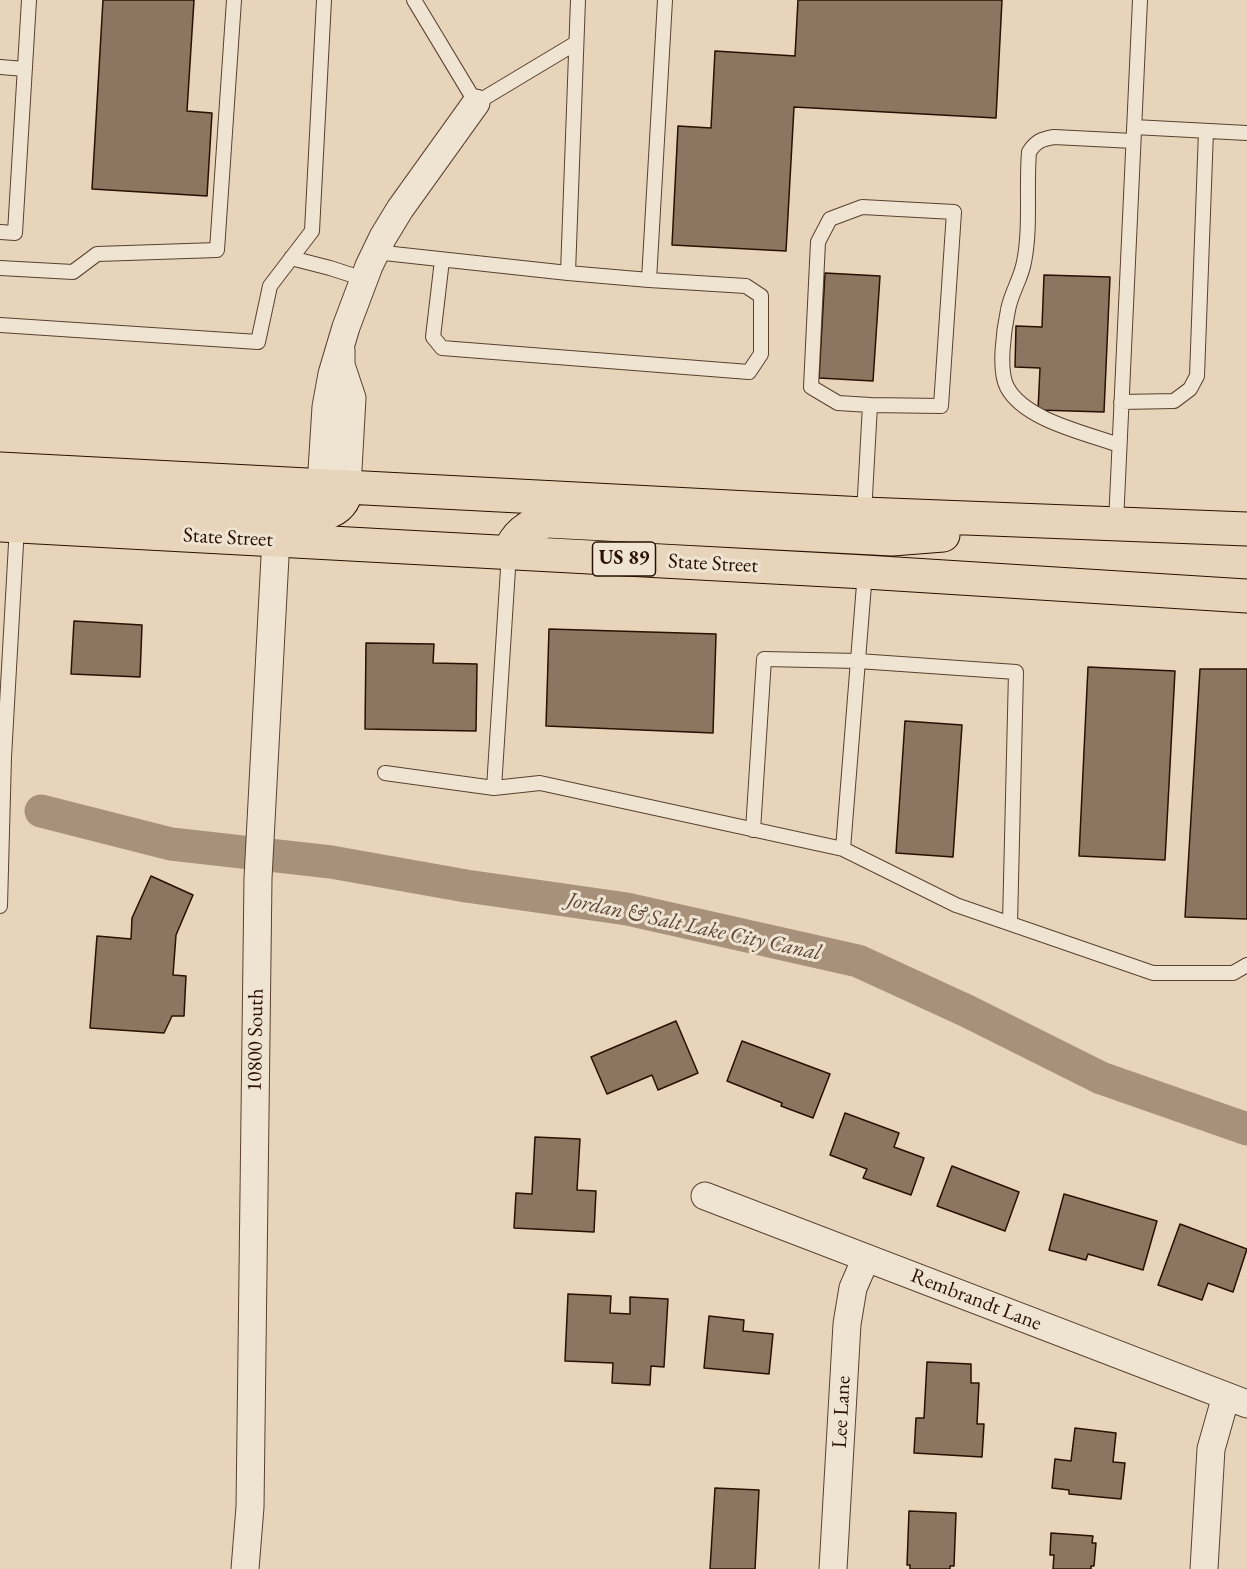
<!DOCTYPE html>
<html>
<head>
<meta charset="utf-8">
<style>
	body { margin:0 }
	canvas { display:block; background:#e7d4ba }
</style>
</head>
<body>
<canvas width="1247" height="1569"></canvas>
<script>
const ctx = document.querySelector('canvas').getContext('2d');
ctx.lineJoin = 'round';
function strokePath(path, color, width, dash) {
  ctx.strokeStyle = color;
  ctx.lineWidth = width;
  ctx.lineCap = dash ? 'butt' : 'round';
  ctx.setLineDash(dash || []);
  ctx.stroke(path);
}
function paint(path, color) {
  ctx.fillStyle = color;
  ctx.fill(path, 'evenodd');
}
function drawText(font, color, halo, rows, align = 'center') {
  ctx.font = font + ' "EB Garamond",serif';
  ctx.lineWidth = 6;
  ctx.setLineDash([]);
  ctx.textBaseline = 'middle';
  ctx.strokeStyle = halo;
  ctx.fillStyle = color;
  for (const [text, x, y, turn = 0] of rows) {
    ctx.save();
    ctx.translate(x, y);
    ctx.rotate((+turn || 0) * Math.PI / 180);
    ctx.textAlign = isNaN(turn) ? turn : align;
    if (halo) ctx.strokeText(text, 0, 0);
    ctx.fillText(text, 0, 0);
    ctx.restore();
  }
}
const canal = new Path2D(`
	M41,811L171,844L331,862L466,886L627,909L858,961L967,1011L1101,1078L1247,1129`);
const building = new Path2D(`
	M103,0H194L187,111L212,113L207,196L92,189Z
	M798,0H1002L996,118L794,107L786,251L672,245L678,126L711,128L715,51L795,56Z
	M825,273L880,276L873,381L819,378Z
	M1044,275L1110,277L1104,412L1038,410L1040,368L1015,367L1016,326L1042,327Z
	M74,621L142,625L140,677L71,674Z
	M549,629L716,634L713,733L546,726Z
	M366,643L434,644L433,663L477,664L476,731L365,729Z
	M1088,667L1175,671L1165,860L1079,856Z
	M1200,669H1247V919L1185,917Z
	M905,721L962,725L953,857L896,853Z
	M151,876L193,895L176,935L173,975L186,976L184,1016H172L164,1033L90,1028L97,936L131,939L132,918Z
	M676,1021L698,1073L658,1090L652,1075L607,1094L591,1057Z
	M742,1041L830,1074L813,1118L781,1106L782,1103L727,1081Z
	M845,1113L899,1133L894,1147L924,1158L911,1195L863,1178L867,1169L830,1155Z
	M535,1137L580,1139L577,1190L596,1191L594,1232L514,1228L516,1193L532,1194Z
	M952,1166L1019,1192L1005,1231L937,1206Z
	M1064,1194L1157,1221L1143,1270L1088,1254L1086,1260L1049,1250Z
	M1180,1224L1247,1249L1233,1292L1208,1283L1202,1300L1158,1285Z
	M568,1294L611,1296L610,1313L630,1314V1297L668,1299L664,1367L651,1366L650,1385L612,1383L613,1363L565,1361Z
	M709,1316L744,1320L743,1331L773,1334L769,1374L704,1368Z
	M927,1362L971,1364V1383H979L977,1424H984L982,1457L914,1453L916,1418H924Z
	M1075,1428L1116,1433L1113,1462L1125,1463L1121,1499L1069,1494V1490L1052,1488L1055,1459L1071,1461Z
	M715,1488L759,1490L755,1569H710Z
	M909,1511L956,1513L954,1566H950V1569H910V1565H907Z
	M1051,1533L1093,1536L1092,1543H1096L1094,1566H1091V1569H1053L1054,1555H1050Z`);
const service = new Path2D(`
	M414,0L476,103L576,43
	M0,67L25,69
	M1134,127L1247,133
	M0,232L15,233L29,0
	M375,252L568,273L578,0
	M291,258L330,268L364,279
	M442,260L433,337L442,348L749,372L761,354V296L746,286L649,280
	M0,268L73,272L97,254L217,250L234,0
	M568,273L649,280L665,0
	M0,325L258,342L270,286L312,231L324,0
	M1121,402L1174,401L1190,389L1197,376L1206,131
	M1119,445C1086,433 1024,420 1007,387C998,370 1004,329 1008,310C1011,293 1021,279 1024,262C1031,228 1026,188 1029,152C1036,141 1042,139 1054,137L1133,141
	M864,514L870,405L941,406L954,212L862,207L830,219L818,242L811,387L838,403L870,405
	M1116,523L1140,0
	M0,757H4L17,526
	M385,773L494,788L509,553
	M494,788L540,783L843,849L956,905L1153,973H1233L1247,965
	M753,830L764,659L858,661L1016,672L1010,923
	M843,849L865,572
	M0,906L4,757`);
const minor = new Path2D(`
	M341,350V365L352,398L347,487
	M321,486L326,407L332,374L346,327L369,266L383,237L400,209L476,103
	M705,1196L1247,1404
	M245,1569L250,1507L258,878L277,519
	M833,1569L847,1324L853,1288L866,1258
	M1204,1569L1211,1449L1226,1396`);
const primary = new Path2D(`
	M0,469L864,514L1247,529
	M0,498L325,513C339,509 345,501 347,487
	M0,525L865,572L1247,596
	M509,553C516,534 528,525 547,521L892,539L943,535`);
const shields = [
	[624,559,63]
];
const shieldNames = [
	["US 89",624,559]
];
const streetNames = [
	["State Street",228,538,3],
	["State Street",713,564,3],
	["10800 South",256,1040,-89],
	["Rembrandt Lane",976,1300,21],
	["Lee Lane",842,1412,-87]
];
const waterNames = [
	["Jordan & Salt Lake City Canal",694,927,12]
];
strokePath(canal, '#a7917b', 33);
paint(building, '#8c7661');
strokePath(building, '#2a1000', 1.5);
strokePath(service, '#59412e', 16);
strokePath(minor, '#59412e', 29);
strokePath(primary, '#2a1000', 35);
strokePath(service, '#efe3d2', 14);
strokePath(minor, '#efe3d2', 27);
strokePath(primary, '#e7d4ba', 33);
for (const [x, y, w] of shields) {
  const box = new Path2D();
  box.roundRect(x - w / 2, y - 17, w, 34, 4.5);
  ctx.fillStyle = '#efe3d2';
  ctx.fill(box);
  strokePath(box, '#2a1000', 1.5);
}
drawText('bold 20px', '#2a1000', null, shieldNames);
drawText('21px', '#2a1000', '#efe3d2', streetNames);
drawText('italic 22px', '#5c4431', '#efe3d2', waterNames);
</script>
</body>
</html>
